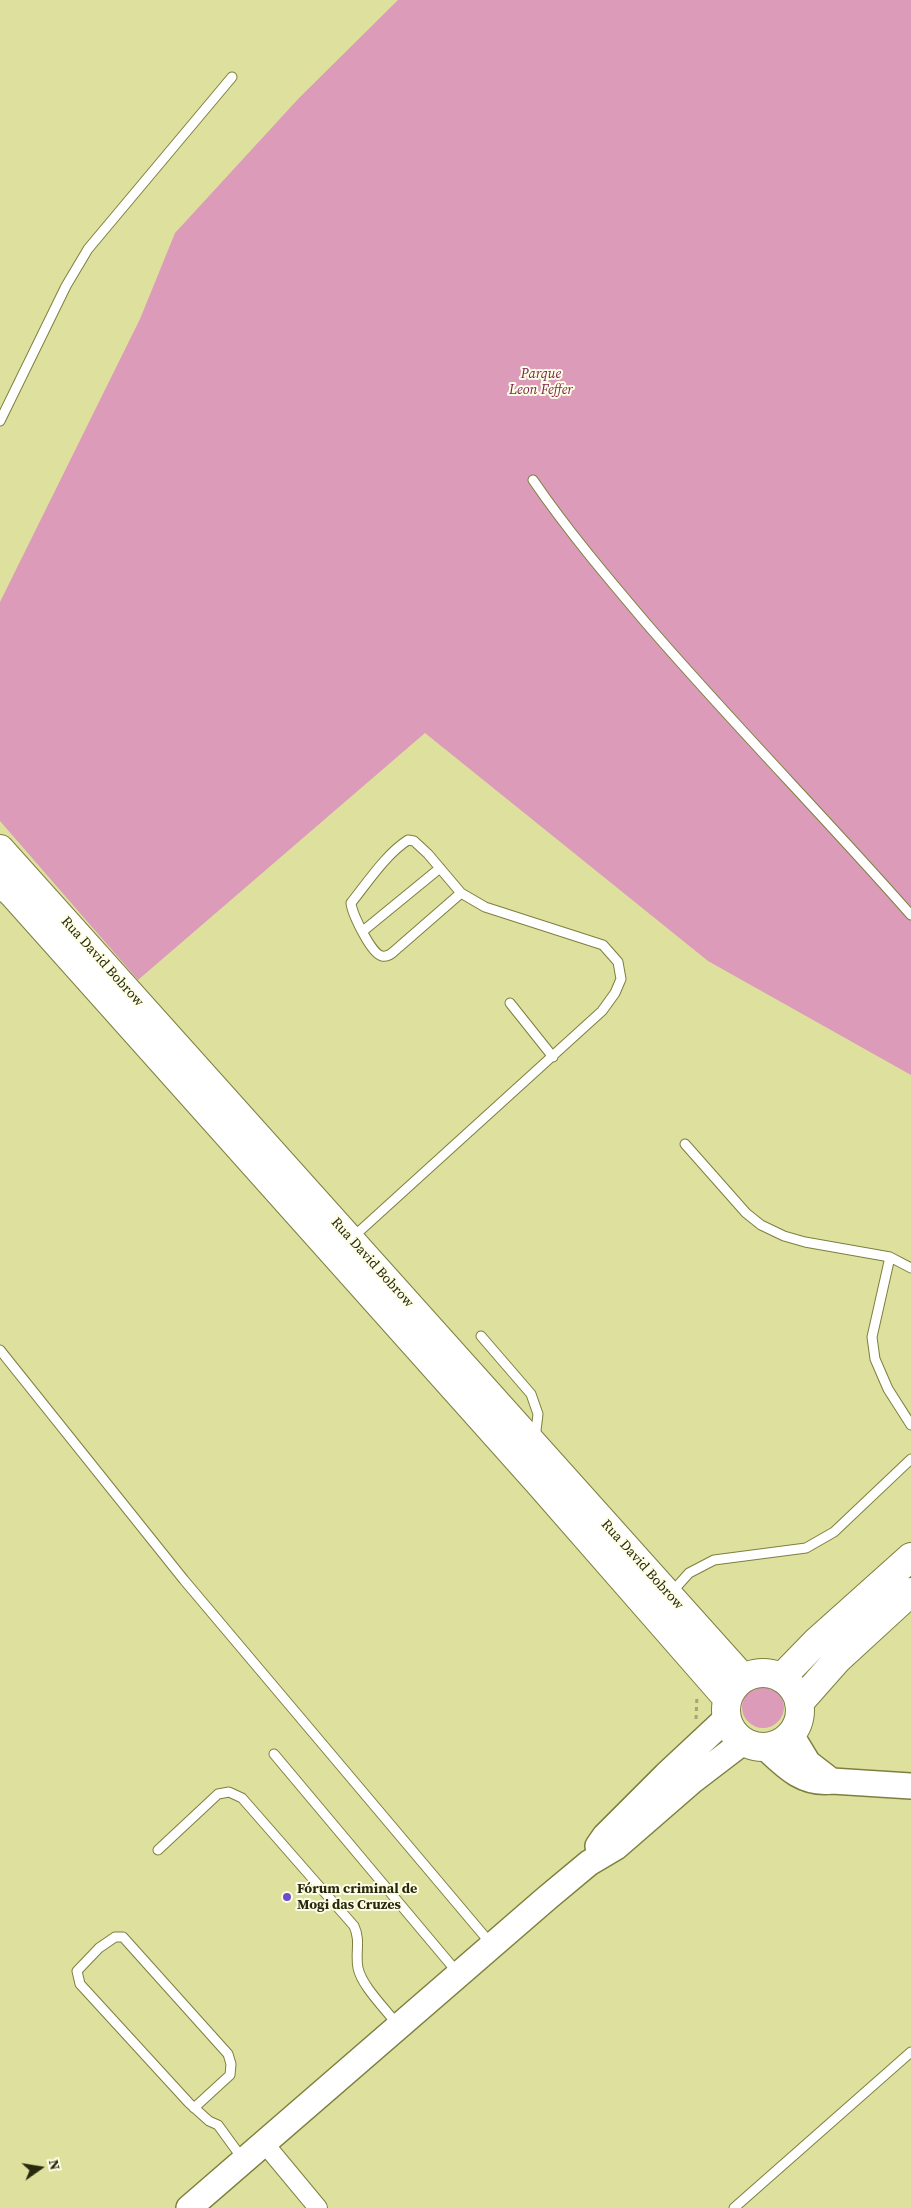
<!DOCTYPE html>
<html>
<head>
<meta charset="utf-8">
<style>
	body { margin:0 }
	#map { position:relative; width:911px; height:2208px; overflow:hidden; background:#dee19d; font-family:"Source Serif 4",serif }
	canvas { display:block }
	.north { position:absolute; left:15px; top:2143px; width:50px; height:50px; -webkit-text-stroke:4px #fdfee4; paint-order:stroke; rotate:77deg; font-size:14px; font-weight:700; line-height:20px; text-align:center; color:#29290e }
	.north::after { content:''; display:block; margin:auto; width:18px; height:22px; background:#29290e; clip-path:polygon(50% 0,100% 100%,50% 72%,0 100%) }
</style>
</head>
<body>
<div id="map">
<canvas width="911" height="2208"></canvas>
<div class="north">N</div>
</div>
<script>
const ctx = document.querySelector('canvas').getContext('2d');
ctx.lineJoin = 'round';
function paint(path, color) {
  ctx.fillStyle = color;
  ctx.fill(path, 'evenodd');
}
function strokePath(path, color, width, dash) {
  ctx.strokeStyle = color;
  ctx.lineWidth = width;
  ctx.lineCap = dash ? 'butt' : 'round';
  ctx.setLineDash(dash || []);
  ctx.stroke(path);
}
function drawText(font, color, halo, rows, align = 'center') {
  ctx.font = font + ' "Source Serif 4",serif';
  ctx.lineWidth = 4;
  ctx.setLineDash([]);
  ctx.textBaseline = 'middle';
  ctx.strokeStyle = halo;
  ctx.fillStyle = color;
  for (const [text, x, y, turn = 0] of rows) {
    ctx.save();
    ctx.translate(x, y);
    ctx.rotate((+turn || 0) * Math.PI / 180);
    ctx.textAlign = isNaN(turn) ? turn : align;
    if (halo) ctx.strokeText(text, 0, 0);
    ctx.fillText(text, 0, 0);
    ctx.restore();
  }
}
const green = new Path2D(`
	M398,0H911V1075L708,961L425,733L138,980L0,821V602L140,319L175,233L299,98Z
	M742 1707a21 21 0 1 1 42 0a21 21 0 1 1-42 0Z`);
const path = new Path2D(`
	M696,1719L697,1695`);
const lane = new Path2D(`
	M0,421L66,286L88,249L232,77
	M533,480C568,531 607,577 646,623C732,723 824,816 911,915
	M363,931L440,868
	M510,1003L553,1057
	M685,1144L746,1213L761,1225L784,1236L805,1242L890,1257L911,1268
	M352,1238L602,1011L615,993L621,979L618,962L603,945L485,907L461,893L428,854L414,841L408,840C387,853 367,883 351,903C352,913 371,954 382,956C389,958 394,951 399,947L461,893
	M890,1257L872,1337L875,1359L888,1389L911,1425
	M481,1336L531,1394L538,1414L535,1439
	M0,1350L184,1580L492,1945
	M671,1593L689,1573L714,1560L806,1548L834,1532L911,1459
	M274,1754L457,1972
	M158,1850L218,1794L229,1792L242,1798L354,1926C361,1941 355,1953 358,1968C362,1987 387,2010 398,2026
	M194,2108L230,2075L231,2064L228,2054L123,1937H115L99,1948L77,1971L80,1984L189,2103L209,2121L218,2125L242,2158
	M734,2208L911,2052`);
const street = new Path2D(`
	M264,2143L318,2208`);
const secondary = new Path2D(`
	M791,1735L808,1763L830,1780
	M766,1748C785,1766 803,1785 832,1781L911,1786
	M598,1846L605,1836L666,1775L726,1719
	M189,2208L547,1898L589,1863L616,1847L692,1781L743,1742`);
const highway = new Path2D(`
	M0,849L743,1678
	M0,882L13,894L539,1483L727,1698
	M726 1710a37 37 0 1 1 74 0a37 37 0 1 1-74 0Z
	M781,1678L816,1642L911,1557
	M799,1703L837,1660L911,1592`);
const markers = [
	[287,1897,5,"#6c4ec8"]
];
const parkNames = [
	["Parque",541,374],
	["Leon Feffer",541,390]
];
const streetNames = [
	["Rua David Bobrow",102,962,48],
	["Rua David Bobrow",372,1263,48],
	["Rua David Bobrow",642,1565,48]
];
const poiNames = [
	["Fórum criminal de",297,1889],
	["Mogi das Cruzes",297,1905]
];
paint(green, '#db9bb9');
strokePath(lane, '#7e7f3f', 11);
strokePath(street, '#7e7f3f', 20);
strokePath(secondary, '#7e7f3f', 28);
strokePath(highway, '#7e7f3f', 30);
strokePath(path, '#a4a66f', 3, [4, 4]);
strokePath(lane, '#fff', 9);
strokePath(street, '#fff', 18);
strokePath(secondary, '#fff', 25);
strokePath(highway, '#fff', 28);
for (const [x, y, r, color] of markers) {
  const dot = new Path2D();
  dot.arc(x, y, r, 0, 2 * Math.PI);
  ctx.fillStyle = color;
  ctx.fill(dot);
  strokePath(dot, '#fdfee4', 2);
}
drawText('italic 14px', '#781e51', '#fdfee4', parkNames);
drawText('14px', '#29290e', '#fdfee4', streetNames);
drawText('bold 14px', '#29290e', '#fdfee4', poiNames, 'left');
</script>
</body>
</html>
